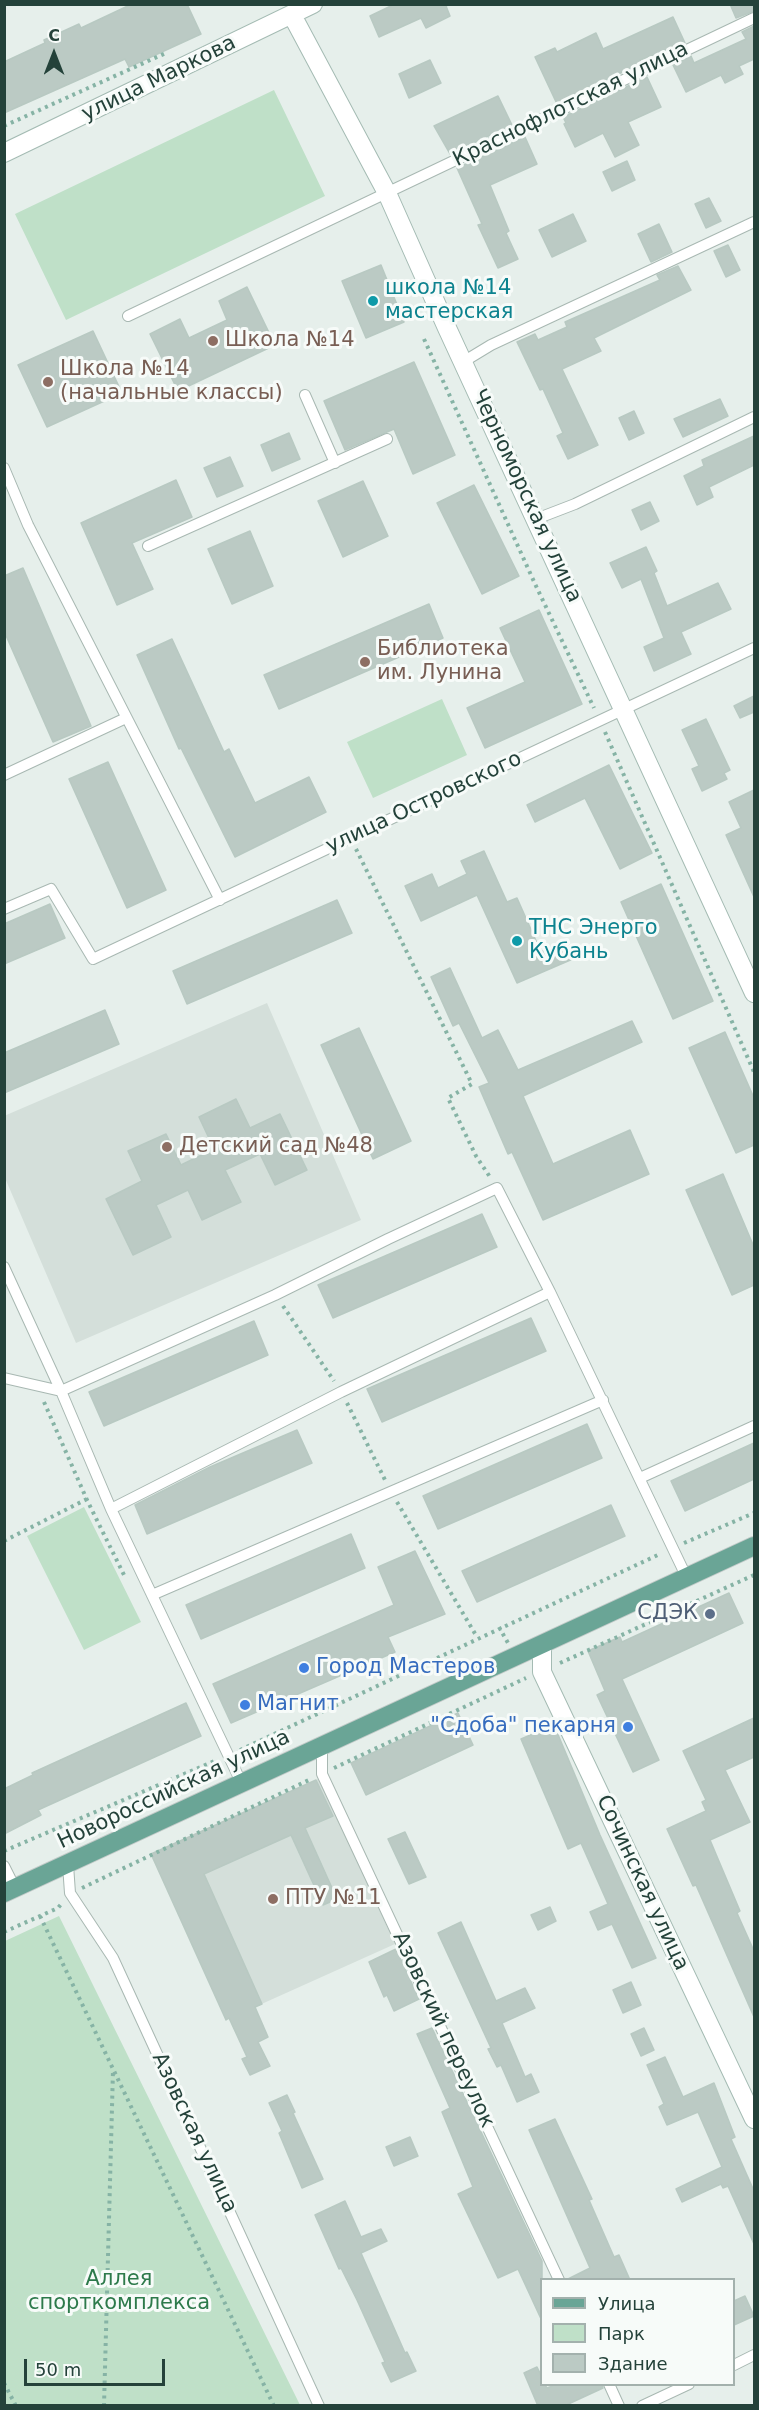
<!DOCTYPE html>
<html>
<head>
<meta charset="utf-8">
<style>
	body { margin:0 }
	#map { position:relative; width:759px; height:2410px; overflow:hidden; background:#e6efeb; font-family:"DejaVu Sans",sans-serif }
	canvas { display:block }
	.frame { position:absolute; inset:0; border:6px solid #24423a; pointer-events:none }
	.legend { position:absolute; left:540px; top:2278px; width:195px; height:108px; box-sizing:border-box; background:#f7fbf9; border:2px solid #a3b1ad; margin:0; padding:8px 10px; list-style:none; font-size:18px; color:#24423a }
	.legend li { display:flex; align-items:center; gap:12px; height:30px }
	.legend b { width:30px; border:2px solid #a3b1ad }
	.north { position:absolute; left:24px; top:24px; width:60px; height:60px; -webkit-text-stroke:4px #f7fbf9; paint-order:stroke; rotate:0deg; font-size:16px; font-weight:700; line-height:24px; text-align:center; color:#24423a }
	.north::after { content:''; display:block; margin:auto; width:21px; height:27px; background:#24423a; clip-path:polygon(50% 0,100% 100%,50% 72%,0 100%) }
	.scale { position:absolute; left:24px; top:2359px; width:141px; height:27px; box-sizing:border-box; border:3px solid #24423a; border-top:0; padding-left:8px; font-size:18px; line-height:21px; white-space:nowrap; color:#24423a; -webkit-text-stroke:4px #f7fbf9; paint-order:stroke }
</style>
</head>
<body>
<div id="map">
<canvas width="759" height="2410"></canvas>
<div class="frame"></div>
<ul class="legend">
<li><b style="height:8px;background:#6aa596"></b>Улица</li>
<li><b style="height:16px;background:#bfe0c8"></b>Парк</li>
<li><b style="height:16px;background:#bbcac4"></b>Здание</li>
</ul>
<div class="north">С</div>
<div class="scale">50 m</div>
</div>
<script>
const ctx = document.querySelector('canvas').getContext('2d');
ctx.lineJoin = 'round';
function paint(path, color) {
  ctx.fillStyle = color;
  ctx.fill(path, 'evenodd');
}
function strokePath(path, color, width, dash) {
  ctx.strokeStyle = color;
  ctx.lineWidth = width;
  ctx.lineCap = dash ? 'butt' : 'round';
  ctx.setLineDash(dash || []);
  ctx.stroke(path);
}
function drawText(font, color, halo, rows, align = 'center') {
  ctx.font = font + ' "DejaVu Sans",sans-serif';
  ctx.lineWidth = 6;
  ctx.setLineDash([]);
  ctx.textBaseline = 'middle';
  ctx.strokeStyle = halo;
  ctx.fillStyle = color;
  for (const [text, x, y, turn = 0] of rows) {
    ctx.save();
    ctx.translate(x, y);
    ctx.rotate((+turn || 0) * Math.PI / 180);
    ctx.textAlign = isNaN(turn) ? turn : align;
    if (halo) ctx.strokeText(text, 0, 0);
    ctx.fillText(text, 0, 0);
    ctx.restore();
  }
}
const built = new Path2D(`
	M267,1003L361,1220L76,1343L5,1178L4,1116Z
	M320,1778L395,1944L226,2020L151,1854Z`);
const green = new Path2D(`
	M274,90L325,196L66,320L15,214Z
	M442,699L467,755L373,798L347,742Z
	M84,1507L141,1622L84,1650L27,1536Z
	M59,1916L300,2405H5V1941Z`);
const building = new Path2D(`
	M132,4H187L201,34L129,67L125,59L4,113V62L45,43L44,40L79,24L81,28Z
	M395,4H450L446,6L450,16L426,28L421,18L379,37L370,16Z
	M730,4H754V11L736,18Z
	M673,17L685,43L640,60L641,63L557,104L535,57L555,48L557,52L596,33L603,49Z
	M754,26V59L739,66L743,74L725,83L721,75L686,92L673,65L691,56L694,63L746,39L742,32Z
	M430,60L441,83L409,98L399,74Z
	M647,77L661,107L628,122L639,145L615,157L603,133L575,147L564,124L566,123L563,117Z
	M498,96L512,125L450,154L434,126Z
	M525,137L537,164L490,185L509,231L506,233L518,259L498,268L478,225L482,224L457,168Z
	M627,161L635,180L612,191L603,172Z
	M709,198L721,221L706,228L695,204Z
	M573,214L586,241L552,257L539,230Z
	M659,224L672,252L651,262L638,234Z
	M728,245L740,270L726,277L714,251Z
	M381,265L404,322L366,338L342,281Z
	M678,266L691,290L594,338L601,351L562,369L598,445L568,459L557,436L563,433L543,389L540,390L517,342L535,334L538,340L567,327L565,322L660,280L657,275Z
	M247,287L275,345L178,391L150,334L180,319L189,338L227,320L219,301Z
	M93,331L122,393L47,427L18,365Z
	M414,362L455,455L413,474L394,429L345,450L324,401Z
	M720,399L728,416L683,437L674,419Z
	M634,411L644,433L629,440L619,418Z
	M289,433L300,459L272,471L261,445Z
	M754,436V465L709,487L713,497L697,505L684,476L704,466L702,460Z
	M230,457L243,486L217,497L204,468Z
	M176,480L192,517L132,543L153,589L117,605L81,523Z
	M363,481L388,536L343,557L318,501Z
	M474,485L519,576L482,594L437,503Z
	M650,502L659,521L641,530L632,510Z
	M250,531L273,586L232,604L208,549Z
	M646,547L657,571L654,573L667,606L718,583L731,609L681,632L691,654L654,671L644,647L664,638L641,579L622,588L610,563Z
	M23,568L91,726L53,742L4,631V576Z
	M429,604L443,638L279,709L264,675Z
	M539,610L582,704L485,748L467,708L525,682L500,628Z
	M172,639L224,752L229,749L255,803L309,777L326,812L235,857L181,748L179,749L137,655Z
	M754,696V712L740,718L734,706Z
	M706,719L730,770L724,773L727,779L702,791L692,769L699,766L682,730Z
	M108,762L166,890L127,908L69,779Z
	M609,765L652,853L620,869L585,798L535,822L527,805Z
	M754,790V897L726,835L741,828L729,802Z
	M484,851L507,902L517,898L541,952L567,940L575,958L517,983L477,895L421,921L405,886L432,874L438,888L467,874L461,861Z
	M661,884L713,1001L673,1019L621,902Z
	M337,900L352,933L187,1004L173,971Z
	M50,904L65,938L4,964V924Z
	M450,968L482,1038L498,1030L518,1070L632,1021L642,1042L523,1096L553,1164L630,1130L649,1174L543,1220L512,1152L508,1154L479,1087L489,1083L459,1023L453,1026L431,977Z
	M105,1010L119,1044L4,1093V1053Z
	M359,1028L411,1141L373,1159L321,1045Z
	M725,1032L754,1098V1145L736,1153L689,1048Z
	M236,1099L250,1128L280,1114L307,1170L275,1185L260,1154L225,1170L241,1202L202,1220L188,1190L156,1205L171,1237L133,1255L106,1199L142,1181L128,1151L166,1134L181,1165L214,1149L199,1117Z
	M723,1174L754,1247V1285L732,1295L686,1190Z
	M482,1214L497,1247L333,1318L318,1285Z
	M531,1318L546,1351L382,1422L367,1389Z
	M254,1321L268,1355L104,1426L89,1392Z
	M587,1424L602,1458L438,1529L423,1496Z
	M297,1430L312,1463L147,1534L135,1505L210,1467Z
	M754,1443V1479L685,1511L671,1481Z
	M611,1505L625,1536L477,1602L462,1571Z
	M351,1534L365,1568L201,1639L186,1605Z
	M415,1551L445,1614L388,1637L395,1652L231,1723L213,1684L394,1605L378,1567Z
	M729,1593L743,1623L622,1679L659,1760L633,1772L597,1695L605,1691L588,1651L620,1637L622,1642Z
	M186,1703L201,1736L38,1810L41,1815L4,1834V1789L33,1775L32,1773Z
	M458,1713L473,1745L366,1795L351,1763Z
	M754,1718V1757L725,1770L750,1822L710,1840L740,1911L737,1913L754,1951V2017L696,1885L693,1886L667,1829L706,1811L702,1802L706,1800L683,1751Z
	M554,1725L600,1835L656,1958L632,1968L612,1924L598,1930L590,1912L608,1904L581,1843L568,1849L521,1739Z
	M316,1780L333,1816L305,1828L337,1899L323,1905L291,1835L204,1874L262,2004L255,2007L268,2037L258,2042L270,2066L250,2075L242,2059L247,2057L229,2018L226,2020L151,1854Z
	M405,1832L426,1877L409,1884L388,1839Z
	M550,1907L556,1921L538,1930L531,1915Z
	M461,1922L496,2001L525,1988L535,2008L502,2023L525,2077L531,2074L539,2092L517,2102L501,2065L497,2067L488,2049L491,2048L438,1933Z
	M396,1949L419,1999L394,2011L387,1995L384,1997L369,1962Z
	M631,1982L641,2005L623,2013L613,1990Z
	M432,2028L542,2261V2321L518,2269L498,2278L458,2194L473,2187L442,2112L450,2108L417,2034Z
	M644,2028L654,2050L641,2056L631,2034Z
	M665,2057L683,2097L714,2083L735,2137L731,2139L754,2191V2244L728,2186L723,2188L721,2184L682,2202L676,2189L722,2167L698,2112L667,2125L659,2107L664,2104L647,2065Z
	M287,2095L295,2112L293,2113L323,2179L302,2188L279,2133L282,2131L269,2103Z
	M555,2119L592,2199L589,2200L614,2257L619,2255L630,2280H566L590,2268L529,2130Z
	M410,2137L418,2156L394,2166L386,2147Z
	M345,2201L361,2237L381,2229L387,2241L361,2253L405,2353L407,2352L416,2371L391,2382L382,2363L385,2362L357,2300L341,2268L339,2269L315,2215Z
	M745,2296L754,2316L734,2325V2301Z
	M537,2367L542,2377V2385H545L547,2388L555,2385H602L603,2388L564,2406H538L524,2373Z`);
const path = new Path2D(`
	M4,126L168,52
	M424,339L536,586L594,708
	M605,732L754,1072
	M356,849L472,1084L448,1098L476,1156L490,1177
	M283,1306L334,1381
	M44,1402L87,1500L124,1575
	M347,1403L385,1480
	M397,1502L477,1637
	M4,1541L87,1499
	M684,1543L754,1513
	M499,1627L508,1643
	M560,1663L754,1575
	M256,1743L263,1755
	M240,1750L660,1554
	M334,1768L526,1678
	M4,1851L217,1760
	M82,1888L311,1779
	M40,1916L274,2406
	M4,1932L58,1908L62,1903
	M4,2383L16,2406
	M104,2406L113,2070`);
const lane = new Path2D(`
	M128,316L754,18
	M463,362L491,345L754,222
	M305,395L335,463
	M4,468L28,525L220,900
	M536,519L575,504L754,417
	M148,546L387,439
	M4,775L126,718
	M4,909L51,889L93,959L754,648
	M4,1267L61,1391L275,1295L388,1239L497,1188L550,1292L687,1578
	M4,1378L61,1391L111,1509L242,1784
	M640,1478L754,1426
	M111,1509L341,1392L550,1292
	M152,1595L603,1400
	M322,1746V1774L559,2280
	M68,1865L70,1893L113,1958L319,2406
	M4,1866L15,1888
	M734,2365L754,2355
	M609,2384L619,2406
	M642,2406L689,2384`);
const secondary = new Path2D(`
	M292,15L387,193L447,328L754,993
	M4,153L313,4
	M542,1645V1672L754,2119`);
const primary = new Path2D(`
	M4,1893L754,1546`);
const markers = [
	[373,301,6,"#0f9aa8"],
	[213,341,6,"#8d6e63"],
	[48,382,6,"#8d6e63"],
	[365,662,6,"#8d6e63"],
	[517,941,6,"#0f9aa8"],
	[167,1147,6,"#8d6e63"],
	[710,1614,6,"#5c6f8a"],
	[304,1668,6,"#3f7fe0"],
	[245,1705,6,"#3f7fe0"],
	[628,1727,6,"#3f7fe0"],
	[273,1899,6,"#8d6e63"]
];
const streetNames = [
	["улица Маркова",159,79,-26],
	["Краснофлотская улица",571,105,-26],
	["Черноморская улица",526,496,65],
	["улица Островского",424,803,-25],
	["Новороссийская улица",174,1790,-25],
	["Сочинская улица",642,1883,65],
	["Азовский переулок",443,2030,65],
	["Азовская улица",194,2133,65]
];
const cultureNames = [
	["школа №14",385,289],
	["мастерская",385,313],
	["ТНС Энерго",529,929],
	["Кубань",529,953]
];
const educationNames = [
	["Школа №14",225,341],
	["Школа №14",60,370],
	["(начальные классы)",60,394],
	["Библиотека",377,650],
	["им. Лунина",377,674],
	["Детский сад №48",179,1147],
	["ПТУ №11",285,1899]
];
const serviceNames = [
	["СДЭК",698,1614]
];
const shopNames = [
	["Город Мастеров",316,1668],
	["Магнит",257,1705],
	["\"Сдоба\" пекарня",616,1727,"right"]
];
const parkNames = [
	["Аллея",119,2280],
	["спорткомплекса",119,2304]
];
paint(built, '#d4dfda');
paint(green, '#bfe0c8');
paint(building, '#bbcac4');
strokePath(building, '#b8c9c2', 1.5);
strokePath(lane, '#a8b8b2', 12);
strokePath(secondary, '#a4bbb3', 20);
strokePath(primary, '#c2cac8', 20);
strokePath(path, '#86b3a5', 4, [3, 4.5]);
strokePath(lane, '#fff', 10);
strokePath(secondary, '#fff', 18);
strokePath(primary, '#6aa596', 18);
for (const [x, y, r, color] of markers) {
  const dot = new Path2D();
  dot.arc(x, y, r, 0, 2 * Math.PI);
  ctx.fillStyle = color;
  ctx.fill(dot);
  strokePath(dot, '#f7fbf9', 2);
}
drawText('21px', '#24423a', '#f7fbf9', streetNames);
drawText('21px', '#0d838f', '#f7fbf9', cultureNames, 'left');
drawText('21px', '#785e54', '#f7fbf9', educationNames, 'left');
drawText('21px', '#4e5e75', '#f7fbf9', serviceNames, 'right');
drawText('21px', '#366cbe', '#f7fbf9', shopNames, 'left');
drawText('21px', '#2d7a4b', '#f7fbf9', parkNames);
</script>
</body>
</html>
